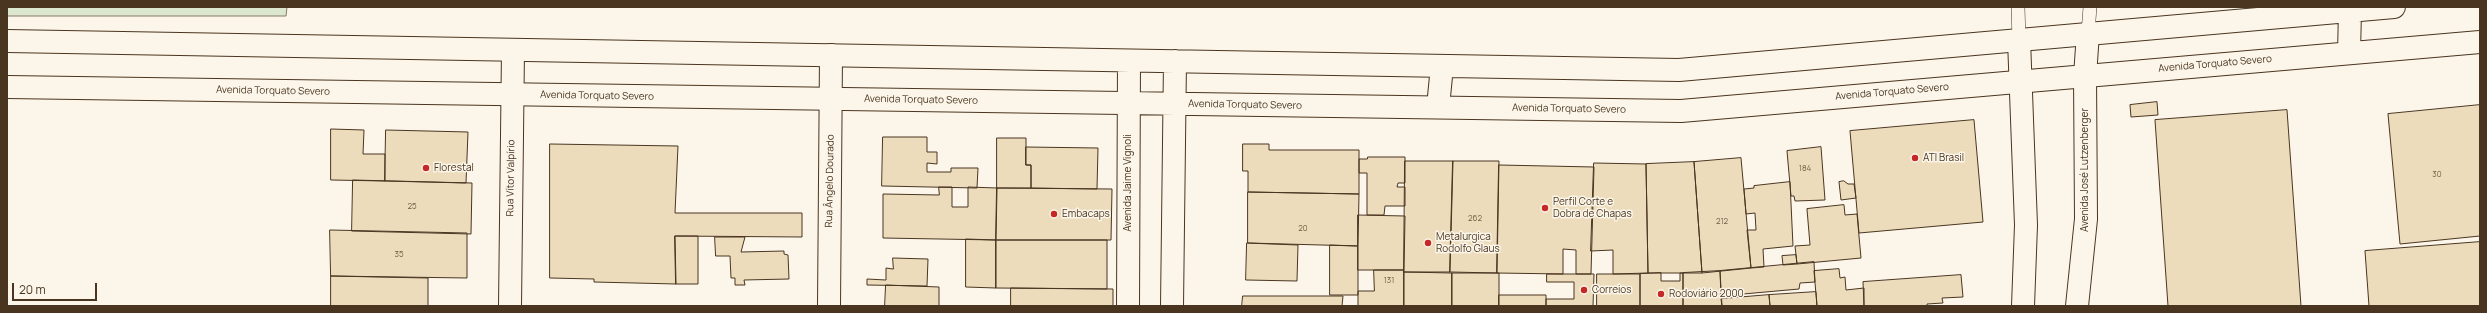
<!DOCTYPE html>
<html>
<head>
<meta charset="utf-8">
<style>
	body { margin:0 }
	#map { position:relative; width:2487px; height:313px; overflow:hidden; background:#fbf6e9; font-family:Manrope,sans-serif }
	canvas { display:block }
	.frame { position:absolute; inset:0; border:8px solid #4a3520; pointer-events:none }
	.scale { position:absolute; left:12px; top:283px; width:85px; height:18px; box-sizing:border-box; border:2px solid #4a3520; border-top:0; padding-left:5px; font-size:12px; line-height:14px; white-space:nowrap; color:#4a3520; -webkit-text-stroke:3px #fbf6e9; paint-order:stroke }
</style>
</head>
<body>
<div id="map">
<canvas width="2487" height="313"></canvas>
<div class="frame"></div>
<div class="scale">20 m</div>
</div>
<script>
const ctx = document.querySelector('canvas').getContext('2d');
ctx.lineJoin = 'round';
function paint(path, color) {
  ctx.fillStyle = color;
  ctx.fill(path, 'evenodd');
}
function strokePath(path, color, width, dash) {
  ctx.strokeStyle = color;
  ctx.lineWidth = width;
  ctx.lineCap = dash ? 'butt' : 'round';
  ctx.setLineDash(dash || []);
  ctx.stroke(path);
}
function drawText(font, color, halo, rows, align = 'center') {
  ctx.font = font + ' Manrope,sans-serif';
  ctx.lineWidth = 3;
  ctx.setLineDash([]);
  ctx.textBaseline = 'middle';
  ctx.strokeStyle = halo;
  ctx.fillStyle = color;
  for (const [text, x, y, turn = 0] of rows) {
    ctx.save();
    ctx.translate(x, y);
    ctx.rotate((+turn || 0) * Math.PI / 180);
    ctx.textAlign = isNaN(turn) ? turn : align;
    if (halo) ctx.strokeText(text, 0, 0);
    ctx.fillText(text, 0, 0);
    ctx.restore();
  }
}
const green = new Path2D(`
	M7,7H287L286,16H7Z`);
const building = new Path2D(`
	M2157,102L2158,115L2131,117L2130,105Z
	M2480,105V236L2400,244L2388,114Z
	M2287,110L2301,306H2168L2155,120Z
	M1974,120L1983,222L1859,233L1850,131Z
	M331,129L364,130L363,154H385V181L331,180Z
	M386,130L468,132L466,183L385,181Z
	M883,137H927V152H937V164L927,163V172H951V168H978L977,188L882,186Z
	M997,138H1026V165H1031V188H997Z
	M550,144L678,146L675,213H802V237L675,236L676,284L594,282V279L550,278Z
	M1243,144H1269V150H1359V194L1248,192V171H1243Z
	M1026,147L1098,148L1097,189L1031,188V165H1026Z
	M1821,147L1825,200L1795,201L1794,196H1791L1787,151Z
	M1368,157H1405V183H1398L1397,187H1405V206H1385L1384,215H1367V173H1359V159H1367Z
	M1741,158L1751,268L1702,273L1694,162Z
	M1405,161H1453L1450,272H1404Z
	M1453,161H1499L1497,273L1450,272Z
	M1694,162L1702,273H1648L1646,164Z
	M1594,163L1646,164L1648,273L1613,274V250L1591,251Z
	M1499,165L1594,167L1591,274H1576V250L1563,249V274L1497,273Z
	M353,180L472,183L471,234L352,231Z
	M1844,181L1848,184H1854L1856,198L1841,200L1839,182Z
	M1790,182L1793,246L1763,249L1764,267L1751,268L1747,230H1756L1755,213L1746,214L1744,189L1754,188V186Z
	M939,187H952V207H968V187L997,188L996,240L883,238V194L939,195Z
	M997,188L1112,189L1111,240H996Z
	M1248,192L1359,194L1358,246L1248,243Z
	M1844,205L1845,215L1857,214L1861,258L1797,264L1795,246L1810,245L1807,209Z
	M1358,215L1405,216L1404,270H1358Z
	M330,230L467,233V278L331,276Z
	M675,236H698V284H676Z
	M715,237H745L741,252L784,251V254L788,255L789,279L744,280L745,285H735V278H731L730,256H716Z
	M966,239L996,240V288L966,287Z
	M996,240H1107V289L996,288Z
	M2480,242V306H2369L2365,251Z
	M1247,243L1298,245L1297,281L1246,280Z
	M1330,245L1358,246V295H1330Z
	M1796,255L1797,264L1783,265L1782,256Z
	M893,258L928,259L927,286L867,285V279L886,280V268L893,269Z
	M1814,262L1815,282L1800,283L1799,289L1721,296L1720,271Z
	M1839,269L1840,278L1845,277L1846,290L1864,288V306H1817L1814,271Z
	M1374,270H1404V306H1358V291H1374Z
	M1720,271L1722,306H1683V273Z
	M1404,272L1452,273V306H1404Z
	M1452,273H1499V306H1452Z
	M1661,273V281H1680V273H1683V306H1640V274Z
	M1547,274H1594L1593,306H1546V299H1574V282H1547Z
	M1597,274H1640V306H1597Z
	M1961,275L1963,297L1942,298L1943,303L1927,304V306H1864L1863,282Z
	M331,276L428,278V306H331Z
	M886,285L939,287V306H885Z
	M1011,288L1113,289V306H1011Z
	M1816,292L1817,306H1770L1769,295Z
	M1499,295H1546V306H1499Z
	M1769,295L1770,306H1722L1721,299Z
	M1243,296H1343L1342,306H1242Z`);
const service = new Path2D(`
	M2018,7L2019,40
	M2088,33L2090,7`);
const minor = new Path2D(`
	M2019,40L2026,225L2023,306
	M510,306L513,50
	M829,306L831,55
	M2077,306L2086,219L2085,76L2088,33`);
const tertiary = new Path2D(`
	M7,41L1679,70L2394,7
	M2349,53L2350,11
	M7,87L1681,111L2480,42
	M1438,107L1442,66
	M1128,306L1129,61
	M1172,306L1175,61`);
const markers = [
	[1915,158,4,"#c62828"],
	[426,168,4,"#c62828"],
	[1545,208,4,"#c62828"],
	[1054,214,4,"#c62828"],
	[1428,243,4,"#c62828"],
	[1584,290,4,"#c62828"],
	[1661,294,4,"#c62828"]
];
const numberNames = [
	["184",1805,169],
	["30",2437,175],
	["25",412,207],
	["262",1475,219],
	["212",1722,222],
	["20",1303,229],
	["35",399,255],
	["131",1389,281]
];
const streetNames = [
	["Avenida Torquato Severo",2215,64,-5],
	["Avenida Torquato Severo",273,91,1],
	["Avenida Torquato Severo",1892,92,-5],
	["Avenida Torquato Severo",597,96,1],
	["Avenida Torquato Severo",921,100,1],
	["Avenida Torquato Severo",1245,105,1],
	["Avenida Torquato Severo",1569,109,1],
	["Avenida José Lutzenberger",2085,170,-90],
	["Rua Vítor Valpírio",511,178,-89],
	["Rua Ângelo Dourado",830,181,-89],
	["Avenida Jaime Vignoli",1128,183,-90]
];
const poiNames = [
	["ATI Brasil",1923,158],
	["Florestal",434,168],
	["Perfil Corte e",1553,202],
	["Dobra de Chapas",1553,214],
	["Embacaps",1062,214],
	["Metalurgica",1436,237],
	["Rodolfo Glaus",1436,249],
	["Correios",1592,290],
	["Rodoviário 2000",1669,294]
];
paint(green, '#dce7d0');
strokePath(green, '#887966', 1);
paint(building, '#ecdcbc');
strokePath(building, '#4a3520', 1);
strokePath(service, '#4a3520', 14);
strokePath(minor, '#4a3520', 24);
strokePath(tertiary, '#4a3520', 24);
strokePath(service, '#fbf6e9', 13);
strokePath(minor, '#fbf6e9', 22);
strokePath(tertiary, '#fbf6e9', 22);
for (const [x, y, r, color] of markers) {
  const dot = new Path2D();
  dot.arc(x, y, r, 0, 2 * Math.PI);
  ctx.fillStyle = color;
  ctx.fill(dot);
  strokePath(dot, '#fbf6e9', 1.5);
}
drawText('8px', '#725f47', null, numberNames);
drawText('10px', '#4a3520', '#fbf6e9', streetNames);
drawText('10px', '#4a3520', '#fbf6e9', poiNames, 'left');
</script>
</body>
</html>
